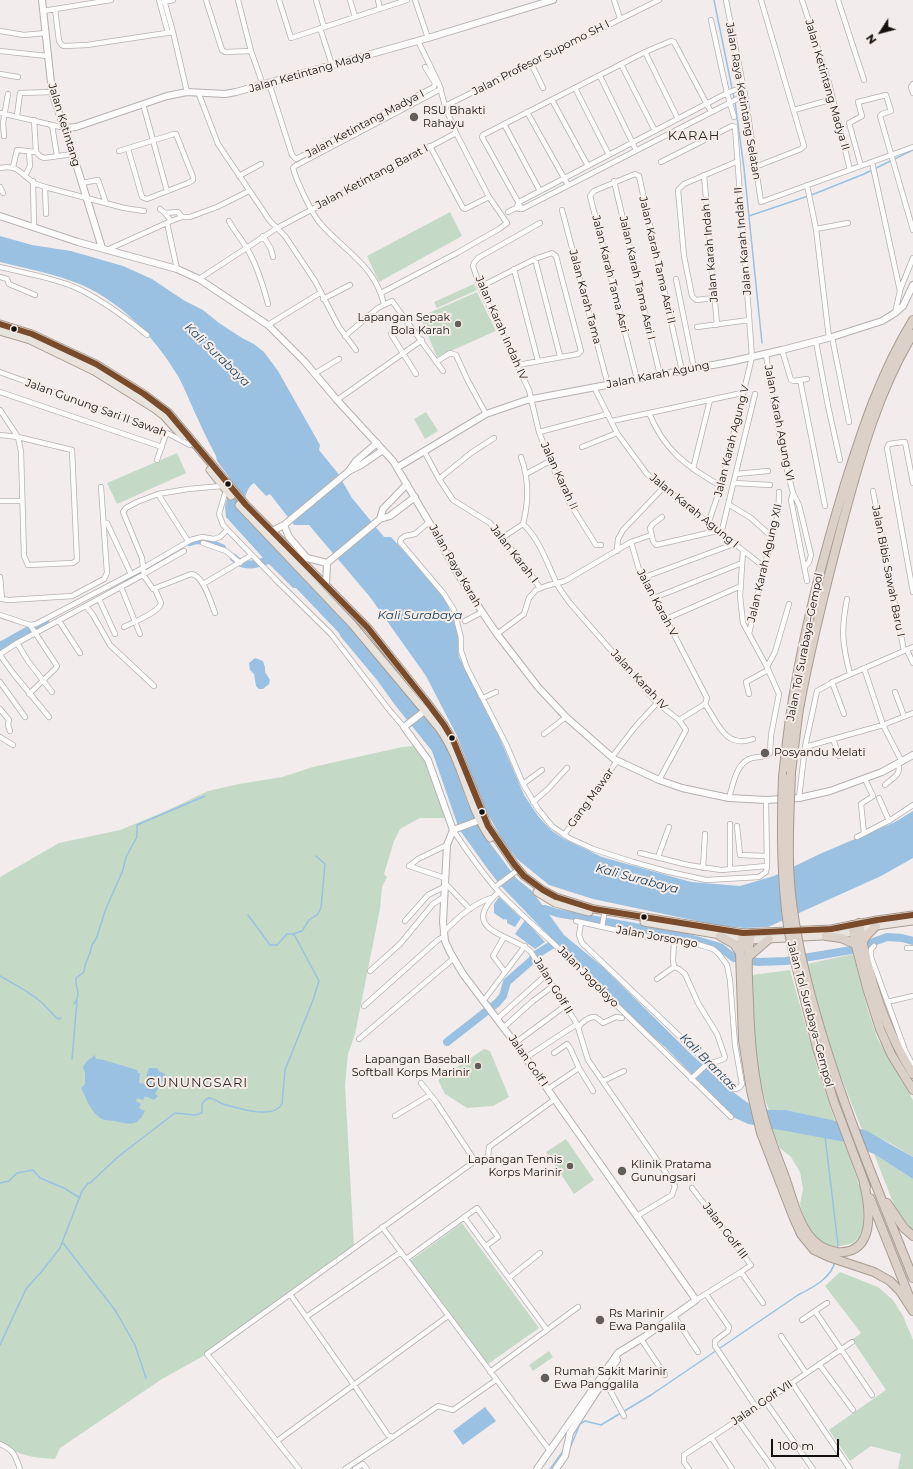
<!DOCTYPE html>
<html>
<head>
<meta charset="utf-8">
<style>
	body { margin:0 }
	#map { position:relative; width:913px; height:1469px; overflow:hidden; background:#f2edec; font-family:Montserrat,sans-serif }
	canvas { display:block }
	.north { position:absolute; left:861px; top:12px; width:40px; height:40px; -webkit-text-stroke:3px #f6ece8; paint-order:stroke; rotate:234deg; font-size:11px; font-weight:700; line-height:16px; text-align:center; color:#14110f }
	.north::after { content:''; display:block; margin:auto; width:14px; height:18px; background:#14110f; clip-path:polygon(50% 0,100% 100%,50% 72%,0 100%) }
	.scale { position:absolute; left:771px; top:1439px; width:68px; height:18px; box-sizing:border-box; border:2px solid #14110f; border-top:0; padding-left:5px; font-size:12px; line-height:14px; white-space:nowrap; color:#14110f; -webkit-text-stroke:3px #f6ece8; paint-order:stroke }
</style>
</head>
<body>
<div id="map">
<canvas width="913" height="1469"></canvas>
<div class="north">N</div>
<div class="scale">100 m</div>
</div>
<script>
const ctx = document.querySelector('canvas').getContext('2d');
ctx.lineJoin = 'round';
function paint(path, color) {
  ctx.fillStyle = color;
  ctx.fill(path, 'evenodd');
}
function strokePath(path, color, width, dash) {
  ctx.strokeStyle = color;
  ctx.lineWidth = width;
  ctx.lineCap = dash ? 'butt' : 'round';
  ctx.setLineDash(dash || []);
  ctx.stroke(path);
}
function drawText(font, color, halo, rows, align = 'center') {
  ctx.font = font + ' Montserrat,sans-serif';
  ctx.lineWidth = 4;
  ctx.setLineDash([]);
  ctx.textBaseline = 'middle';
  ctx.strokeStyle = halo;
  ctx.fillStyle = color;
  for (const [text, x, y, turn = 0] of rows) {
    ctx.save();
    ctx.translate(x, y);
    ctx.rotate((+turn || 0) * Math.PI / 180);
    ctx.textAlign = isNaN(turn) ? turn : align;
    if (halo) ctx.strokeText(text, 0, 0);
    ctx.fillText(text, 0, 0);
    ctx.restore();
  }
}
const green = new Path2D(`
	M450,212L462,236L379,282L367,256Z
	M474,284L477,290L437,308L434,302Z
	M477,292L496,331L437,357L420,317Z
	M426,412L438,431L425,439L414,419Z
	M177,453L186,473L117,504L107,483Z
	M415,746L425,759L447,818H420L400,829L394,841L384,874L387,877L382,887L380,909L355,1034L348,1054L345,1085L354,1247L207,1354L162,1379L60,1448L55,1459C33,1458 18,1455 0,1444V877L59,843L120,830L166,811L208,791L239,784L282,777L313,767L402,747Z
	M853,954L867,1007L877,1038L913,1100V1157L890,1143L862,1130L838,1069L817,1008L807,964Z
	M790,970L818,1070L835,1121L786,1110H769C752,1067 753,1020 752,975Z
	M484,1049L490,1051L509,1097L493,1106L467,1108L445,1094L438,1080Z
	M771,1127L845,1142L863,1197L864,1225L859,1237L853,1243L841,1246H833L824,1244L812,1233L805,1222L800,1204L803,1189L800,1172L791,1157L780,1148Z
	M566,1139L594,1180L574,1194L546,1152Z
	M874,1154L913,1179V1231L896,1210Z
	M462,1223L539,1328L488,1364L410,1261Z
	M840,1272L878,1287L893,1300L903,1316L913,1340V1469H898L901,1454L871,1446L850,1461L829,1430L886,1390L855,1344L853,1339L861,1333L825,1286Z
	M549,1351L553,1357L533,1371L529,1365Z`);
const water = new Path2D(`
	M0,236L32,245L71,251L123,266L152,279L185,301L203,310L219,323L242,338L254,344L264,352L278,371L320,445L319,450L337,472L352,498L384,537H391L421,570L447,602L457,630L460,641L458,648L459,657L498,734L524,795L538,816L551,830L564,839L602,857L691,882L740,886L774,876L822,853L895,822L913,811V858L881,876L768,927L744,928L716,925L593,899L549,885L517,859L503,841L485,809L457,736L426,676L370,597L309,525H294L270,494L266,496L254,483C245,488 245,501 243,511L299,574L360,638L424,715L446,744L475,823L516,878L532,891L564,935L603,967L693,1056L737,1095L748,1103L769,1110H786L832,1120L867,1131L913,1157V1179L874,1154L845,1142L748,1124L735,1118L665,1047L632,1019L579,967L500,885L487,868L459,829L432,751L395,705L377,680L341,637L339,633L296,588H293L265,560L226,517L225,506L231,483L229,477L217,461L216,456C207,439 199,422 191,404C187,395 183,385 178,376C155,338 124,304 82,285C56,274 28,269 0,262Z
	M255,658L263,661L265,667V672L270,680L269,684L263,689H259L256,686L254,674L250,670L249,663Z
	M499,897L521,918L515,927L507,923V920L505,919L504,920L494,913V904Z
	M525,920L545,942L535,949L515,934Z
	M95,1055L96,1059L104,1060L137,1070L138,1073H140L139,1083L145,1084L147,1074L149,1068H157L159,1071L165,1074L163,1080L155,1094L158,1096L154,1100L145,1096L143,1100L137,1098L136,1101L141,1104L139,1108L145,1111C137,1128 130,1124 114,1121C109,1120 103,1121 99,1117C90,1110 86,1098 81,1088L85,1084V1073L83,1067L86,1062Z
	M485,1407L496,1421L463,1445L453,1431Z`);
const stream = new Path2D(`
	M714,0L734,98
	M735,102L744,168L762,343
	M749,216L814,194L864,174L913,150
	M293,934L302,931L309,920L318,914L321,908L325,864L316,856
	M0,976C14,984 28,991 40,1001C47,1007 52,1014 58,1019L61,1018
	M74,1004C82,993 75,989 76,978L84,972L85,965L90,953L92,945L97,937L105,911L123,870L126,857L137,837V825L205,796
	M72,1059L77,1001
	M825,1136L838,1245L837,1250
	M0,1183L9,1181L17,1173L33,1170L40,1178L64,1188L80,1198
	M63,1243L115,1310L135,1345L146,1378
	M0,1345L26,1289L42,1271L60,1248L82,1191L88,1183H90L119,1156L175,1113L195,1115L202,1113V1104C204,1101 205,1099 209,1098C214,1098 219,1103 223,1104C238,1108 273,1120 282,1104L285,1070L313,1000L319,981L295,936L292,934H287L277,945H270L248,915
	M570,1448L580,1424L585,1421L601,1425L651,1395L798,1295C812,1288 832,1278 835,1261
	M550,1469L564,1450`);
const river = new Path2D(`
	M190,542C203,537 210,544 222,548
	M234,558C246,570 259,563 274,558
	M127,578L140,573L156,563
	M0,646L45,621
	M464,808L472,813L477,829
	M534,909H545L557,913L679,935L720,947L734,958L758,962L786,961L851,950L887,937L902,938L913,941
	M447,1042L497,1003L503,996L507,982L532,960L534,956L561,939`);
const street = new Path2D(`
	M159,0L168,33
	M164,0L173,32L187,92
	M206,0L222,50L225,52L251,51
	M238,0L251,51L263,85
	M279,0L291,38L407,0
	M316,0L324,27
	M350,0L355,17
	M378,0L380,9
	M415,0L428,38
	M614,0L620,18
	M726,0L745,95L761,202L913,147
	M802,0L829,83L850,170
	M838,0L864,80
	M164,2L173,0
	M55,9L59,41L62,45L64,46L87,45L173,32
	M43,11L111,0
	M711,20L727,93L734,117
	M320,28L332,65
	M0,31L24,35L46,33
	M0,51L47,56
	M645,52L678,119
	M531,63L543,88
	M621,64L655,131
	M0,74L18,77
	M600,76L636,150
	M269,83L292,155L296,159L434,87L435,83L425,67
	M913,84L911,87L913,93
	M575,88L609,155
	M198,92L218,144L270,221L285,236L315,281L339,327L356,350
	M552,100L588,166
	M143,104L167,191
	M445,106L659,0
	M794,110L833,99
	M527,112L568,185
	M0,113L65,128
	M17,116L20,93L52,92
	M504,124L540,191
	M52,125L57,156
	M4,136L3,123L8,94
	M430,146L463,208L465,209L489,197
	M119,151L174,134H176L193,177V180L188,183L147,199L142,197L128,149
	M36,152L40,156L44,158L73,154
	M661,162L732,126L735,127L752,357L721,486L708,524
	M872,162L900,291L895,313
	M861,166L849,123L862,116L858,102L886,95L891,111L882,114L880,116L913,230
	M13,167L17,150L36,152L34,120
	M755,167L801,149L804,146L761,0
	M0,168C19,164 22,176 36,184C39,185 42,186 45,187L124,208L144,211
	M704,175L717,325
	M25,176L30,166L29,151
	M239,176L261,164
	M33,181L34,227
	M614,181L660,375
	M82,183L98,180L106,203
	M807,185L816,229L829,338
	M0,187L3,193
	M45,187L46,214
	M160,209L165,213L171,221
	M519,209H522L745,95
	M522,209L482,137L483,135L645,52L671,41L674,42L711,112
	M562,210L608,385
	M508,212L516,208L519,202L727,93L743,87
	M165,213L178,212L182,217
	M229,221C234,231 241,238 246,247C257,264 263,285 268,304
	M167,223L177,269
	M540,223L478,258L474,263L473,266L480,287L529,390L539,432L550,461L569,502L596,545H601
	M816,229L848,223
	M263,236L271,249L273,257
	M107,250L171,221L182,217H190L217,207L249,191
	M535,259L560,356
	M0,267C24,273 49,277 72,286C100,298 124,316 147,335
	M514,269L538,361
	M0,277L7,279L9,284L35,295
	M199,279L277,228L456,133
	M676,279L694,368
	M480,287L535,259L552,253L556,256L581,351L578,354L518,365
	M900,290L913,258
	M381,293L457,253L499,229L507,223L489,197L456,133L445,106L439,84L418,41
	M714,298L696,300L692,296L684,256L678,190L684,184L736,162
	M323,299L350,285
	M384,304C374,264 345,252 320,223C312,214 296,180 293,168L295,166L441,89
	M268,325L320,293
	M697,327L749,320
	M391,334L416,374
	M345,336L378,308L392,301L443,371
	M832,337L849,422
	M816,342L828,406L840,460
	M782,350L791,380L794,381L800,380L825,506
	M766,354L770,385L784,458L793,493L799,505L811,555L809,562L805,567
	M436,362L450,353L456,355L467,379L486,414
	M0,372L169,434L190,445
	M314,374L339,359
	M637,379L590,196L594,191L635,174L639,176L682,371
	M800,380L807,379
	M594,387L617,433L647,474L764,567
	M0,392L162,447
	M337,400L422,340
	M0,410L18,437L21,452L24,556L28,565L73,563L77,560L72,450L18,437L0,435
	M649,413C664,450 687,467 721,486
	M612,421L742,393
	M539,432L608,414
	M582,447L617,433
	M424,451L439,479L453,500L490,523L527,569L540,588
	M521,457C529,479 529,501 523,524
	M157,460L166,434
	M693,469L710,400
	M526,474L550,461
	M736,474L768,471
	M439,479L471,453L494,438
	M734,483L770,485
	M913,483L905,442H903L889,444L887,448L913,592
	M226,490L219,514L223,525L278,582L331,634L390,711L404,727
	M873,491L904,651
	M793,493L791,500L807,581
	M158,494L188,541
	M0,501H22
	M728,504L751,518L772,537
	M662,517L653,524L650,528L653,541L656,545L717,531
	M104,522L107,523L131,574
	M429,522L415,534L405,536L401,539L400,542L444,594L454,610L461,638V651L467,668L506,744L523,784L538,809L552,826L569,838L593,849L633,862L665,871L706,880L759,877L766,872L767,866L766,800
	M523,524C540,540 547,563 557,584C560,590 565,596 569,602L657,703L679,720L686,730L659,780
	M721,534L755,394
	M502,538L523,524
	M631,542L640,573L666,619L707,698L705,704L679,720
	M203,543L226,551L240,563
	M617,551L618,539L623,530L663,488
	M144,574L184,551
	M0,577L2,599L9,600L72,596L104,579L107,573L101,487
	M642,578L734,544
	M203,584L252,555
	M121,587L140,634
	M654,598L742,563
	M99,599L115,634
	M847,599C841,630 842,643 850,674
	M86,606L93,615L110,645L154,686
	M215,613C211,603 203,574 191,574L153,589L144,576L142,558L123,512L126,508L137,502L158,494L188,489L222,486
	M0,615L30,625L57,666L55,669L29,694
	M666,619L741,586
	M59,621L80,653
	M465,621L482,612
	M30,625L36,624L143,568L191,540L202,537L214,539L220,537L227,530
	M124,627C133,622 159,613 161,603L155,589
	M497,634L524,614L529,598L536,590L546,586L565,581L631,542L651,535
	M749,634C754,612 758,590 764,568C770,543 780,518 779,492
	M17,643L28,661L52,692
	M907,650L913,663
	M0,654L17,643L141,576H144
	M0,655L13,673L49,717
	M767,667L775,652L789,604
	M864,668L883,725L902,762
	M0,682L25,717
	M832,682L844,714
	M895,692L904,716
	M749,694L746,682L768,670
	M483,698L496,692
	M705,704C718,723 725,749 753,739
	M0,709L9,720L8,725L10,731
	M544,734L566,717
	M0,737L13,745
	M833,739L839,756
	M805,747L883,725L913,713
	M612,757L635,727L657,703
	M523,784L542,770
	M885,785C892,778 902,775 898,764
	M729,798C733,785 736,762 752,758C759,756 765,758 770,753L771,735L779,694L767,667L743,623L740,596L743,551
	M799,798L805,747L817,691L835,681L913,647
	M879,798L889,821
	M533,802L548,789L567,768
	M730,824V869
	M737,826L740,855L767,856
	M453,830C467,851 482,873 499,892C517,911 536,927 555,945L731,1117
	M864,833L861,804L873,796L865,779
	M564,835L617,761
	M857,837L892,819L913,805
	M640,853L688,865L721,870L767,866
	M658,857L669,827
	M703,868L705,834
	M445,878L409,866L418,859L447,845
	M444,882L470,909
	M495,887L519,869
	M499,892C493,897 489,901 485,909C473,933 520,939 531,952L577,1024L588,1060L675,1186L672,1195L637,1216
	M405,921L428,895L444,887
	M576,921L643,936L697,944L713,949L719,954L727,965L730,980L735,1045L742,1084L740,1087L736,1089L732,1088L718,1076L691,1047L582,943L579,935L581,923
	M602,927L604,915
	M443,933C456,919 472,904 491,898
	M504,937L493,956L505,972
	M874,946L871,949V957L905,1050L913,1066
	M907,948H913
	M674,967L679,969L685,974L698,1003L717,1034L725,1057L724,1059L706,1065L691,1079
	M370,971L400,944L433,904L444,897
	M657,979L674,967L673,960L674,941
	M484,1000L525,946
	M887,1002L913,996
	M364,1006L439,939L444,937
	M497,1019L546,975
	M504,1027L533,1001L553,986
	M578,1028C581,1023 589,1016 595,1017C597,1018 601,1021 603,1023L616,1017L622,1018
	M359,1039L454,958
	M515,1043L565,1006
	M554,1053L567,1044L570,1048L579,1068
	M525,1058L577,1024
	M603,1081L624,1071
	M548,1089L579,1068L593,1091
	M395,1116L430,1095
	M488,1157L489,1147L555,1099
	M692,1188L751,1265L741,1272L696,1300
	M464,1217L547,1330
	M382,1227L550,1451
	M406,1259L477,1208L498,1237L486,1246
	M741,1272L763,1303
	M509,1278L540,1253
	M290,1294L354,1385L388,1435L393,1437L438,1406L453,1410L496,1380
	M706,1294L729,1327L728,1331L715,1341V1346L756,1407
	M815,1311L827,1303
	M674,1316L698,1352
	M306,1317L401,1252
	M802,1320L815,1311L872,1395
	M781,1336L806,1373
	M641,1339L665,1375
	M819,1364L853,1410
	M490,1372L578,1307
	M603,1378L605,1381L624,1416
	M792,1383L850,1469
	M765,1401L813,1469
	M738,1420L773,1469
	M711,1437L732,1469
	M277,1441L448,1316
	M0,1444C14,1450 15,1455 20,1469
	M299,1469L207,1354L475,1161L436,1102L421,1083
	M345,1469L393,1437
	M355,1469L363,1464L367,1469
	M689,1469L684,1462V1455L738,1420L852,1342`);
const secondary = new Path2D(`
	M42,0L52,92L73,154L102,248
	M65,128L76,127L167,96L187,92L225,94L236,92L428,38L553,0
	M0,216L78,242L177,269L199,279L268,325L305,362L337,400L393,461L429,522L458,574L482,612L497,634L538,687L566,717L614,759L659,780L682,788L729,798L766,800L799,798L830,791L882,772L913,755
	M398,467L486,414L527,400L734,361L782,350L832,337L882,321L895,313L903,306L913,285
	M349,471L361,465L383,450
	M380,519L383,509L407,484
	M284,525L289,537L307,558L327,563
	M272,531L284,525L349,471L356,461L377,443
	M326,585L327,563L380,519L390,516L415,497
	M427,709L404,727L428,760L453,830
	M483,819L453,830L447,845L443,922L445,941L450,952L463,974L515,1043L696,1300L644,1337L618,1353L537,1469
	M556,1469L565,1456L570,1433L617,1360`);
const primary = new Path2D(`
	M0,324L32,334L96,364L144,394L168,412L246,505L368,628L426,701L444,725L453,740L488,826L514,864L524,876L543,890L556,897L594,909L743,933L831,929L877,920L913,915
	M0,331L30,340L94,371L155,409L164,416L183,437
	M210,470L231,496
	M239,505L352,624L439,728C463,761 467,804 490,838
	M537,892L555,903L589,912
	M644,922L750,940L839,935L876,926L913,921`);
const highway = new Path2D(`
	M791,772C794,751 796,729 799,709C811,644 827,581 844,517C861,454 879,390 913,334
	M783,777C786,749 789,720 794,693C806,622 824,553 845,484C863,427 881,372 913,320
	M859,923C868,976 884,1028 913,1074
	M852,925L856,946L867,988L880,1029L891,1054L913,1090
	M743,933L740,953L743,1040L751,1090L761,1133L793,1216L801,1234L814,1250L829,1257L874,1272L890,1281L900,1291L913,1311
	M751,933C746,957 748,979 749,1003C750,1040 753,1078 763,1114C769,1137 778,1158 786,1180C792,1198 797,1218 808,1234C815,1244 825,1250 837,1252C876,1255 870,1208 864,1184
	M720,936L734,944L740,953
	M826,936L841,938L855,944
	M863,941L867,935L876,926
	M748,957L769,939
	M803,964C828,1072 872,1175 913,1278
	M796,965L817,1048L834,1102L866,1187
	M870,1198L911,1301
	M887,1203L904,1228L913,1236`);
const highwayBridge = new Path2D(`
	M791,772C790,808 787,845 790,882C792,910 797,937 803,964
	M783,777C781,826 781,877 788,926C790,939 793,952 796,965`);
const bus1 = new Path2D(`
	M0,324L32,334L96,364L144,394L168,412L246,505L368,628L426,701L444,725L453,740L488,826L514,864L524,876L543,890L556,897L594,909L743,933L831,929L877,920L913,915`);
const markers = [
	[414,117,5,"#625e5c"],
	[458,324,4,"#625e5c"],
	[14,329,3.5,"#14110f"],
	[228,484,3.5,"#14110f"],
	[452,738,3.5,"#14110f"],
	[765,753,5,"#625e5c"],
	[482,812,3.5,"#14110f"],
	[644,917,3.5,"#14110f"],
	[478,1066,4,"#625e5c"],
	[570,1166,4,"#625e5c"],
	[622,1171,5,"#625e5c"],
	[600,1320,5,"#625e5c"],
	[545,1378,5,"#625e5c"]
];
const streetNames = [
	["Jalan Profesor Supomo SH I",541,58,-27],
	["Jalan Ketintang Madya",310,72,-16],
	["Jalan Ketintang Madya II",827,85,74],
	["Jalan Raya Ketintang Selatan",743,101,80],
	["Jalan Ketintang Madya I",365,124,-28],
	["Jalan Ketintang",64,125,73],
	["Jalan Ketintang Barat I",372,177,-28],
	["Jalan Karah Indah II",743,241,-95],
	["Jalan Karah Indah I",710,250,-95],
	["Jalan Karah Tama Asri II",657,260,77],
	["Jalan Karah Tama Asri",610,274,76],
	["Jalan Karah Tama Asri I",637,278,77],
	["Jalan Karah Tama",585,297,75],
	["Jalan Karah Indah IV",501,328,66],
	["Jalan Karah Agung",658,375,-11],
	["Jalan Gunung Sari II Sawah",96,408,20],
	["Jalan Karah Agung VI",779,423,79],
	["Jalan Karah Agung V",732,441,-76],
	["Jalan Karah II",559,476,65],
	["Jalan Karah Agung I",694,511,39],
	["Jalan Karah I",514,554,52],
	["Jalan Karah Agung XII",765,563,-77],
	["Jalan Raya Karah",455,566,60],
	["Jalan Bibis Sawah Baru I",888,571,79],
	["Jalan Karah V",657,603,62],
	["Jalan Tol Surabaya–Gempol",805,647,-79],
	["Jalan Karah IV",639,680,47],
	["Gang Mawar",591,798,-54],
	["Jalan Jorsongo",657,937,10],
	["Jalan Jogoloyo",588,977,45],
	["Jalan Golf II",553,986,58],
	["Jalan Tol Surabaya–Gempol",810,1014,75],
	["Jalan Golf I",528,1061,55],
	["Jalan Golf III",725,1231,53],
	["Jalan Golf VII",762,1403,-34]
];
const poiNames = [
	["RSU Bhakti",423,111],
	["Rahayu",423,124],
	["Lapangan Sepak",450,318,"right"],
	["Bola Karah",450,331,"right"],
	["Posyandu Melati",774,753],
	["Lapangan Baseball",470,1060,"right"],
	["Softball Korps Marinir",470,1073,"right"],
	["Lapangan Tennis",562,1160,"right"],
	["Korps Marinir",562,1173,"right"],
	["Klinik Pratama",631,1165],
	["Gunungsari",631,1178],
	["Rs Marinir",609,1314],
	["Ewa Pangalila",609,1327],
	["Rumah Sakit Marinir",554,1372],
	["Ewa Panggalila",554,1385]
];
const waterNames = [
	["Kali Surabaya",217,355,44],
	["Kali Surabaya",420,615],
	["Kali Surabaya",637,879,15],
	["Kali Brantas",708,1062,45]
];
const quarterNames = [
	["KARAH",694,136],
	["GUNUNGSARI",197,1083]
];
paint(green, '#c4dac7');
paint(water, '#9ac1e1');
strokePath(stream, '#9ac1e1', 1.5);
strokePath(river, '#9ac1e1', 8);
strokePath(street, '#b5b1b0', 6);
strokePath(secondary, '#b5b1b0', 8);
strokePath(primary, '#a89c92', 9);
strokePath(highway, '#a89c92', 10);
strokePath(street, '#fdfcfc', 4.5);
strokePath(secondary, '#fdfcfc', 6);
strokePath(primary, '#e9e3de', 7);
strokePath(highway, '#dbd1c8', 8);
strokePath(highwayBridge, '#a89c92', 10, []);
strokePath(highwayBridge, '#dbd1c8', 8);
strokePath(bus1, '#7a4b2a', 6);
for (const [x, y, r, color] of markers) {
  const dot = new Path2D();
  dot.arc(x, y, r, 0, 2 * Math.PI);
  ctx.fillStyle = color;
  ctx.fill(dot);
  strokePath(dot, '#f6ece8', 1.5);
}
drawText('11px', '#14110f', '#f6ece8', streetNames);
drawText('11px', '#14110f', '#f6ece8', poiNames, 'left');
drawText('italic 12px', '#184362', '#f6ece8', waterNames);
ctx.letterSpacing = '1px';
drawText('13px', '#302926', '#f6ece8', quarterNames);
ctx.letterSpacing = '0px';
</script>
</body>
</html>
